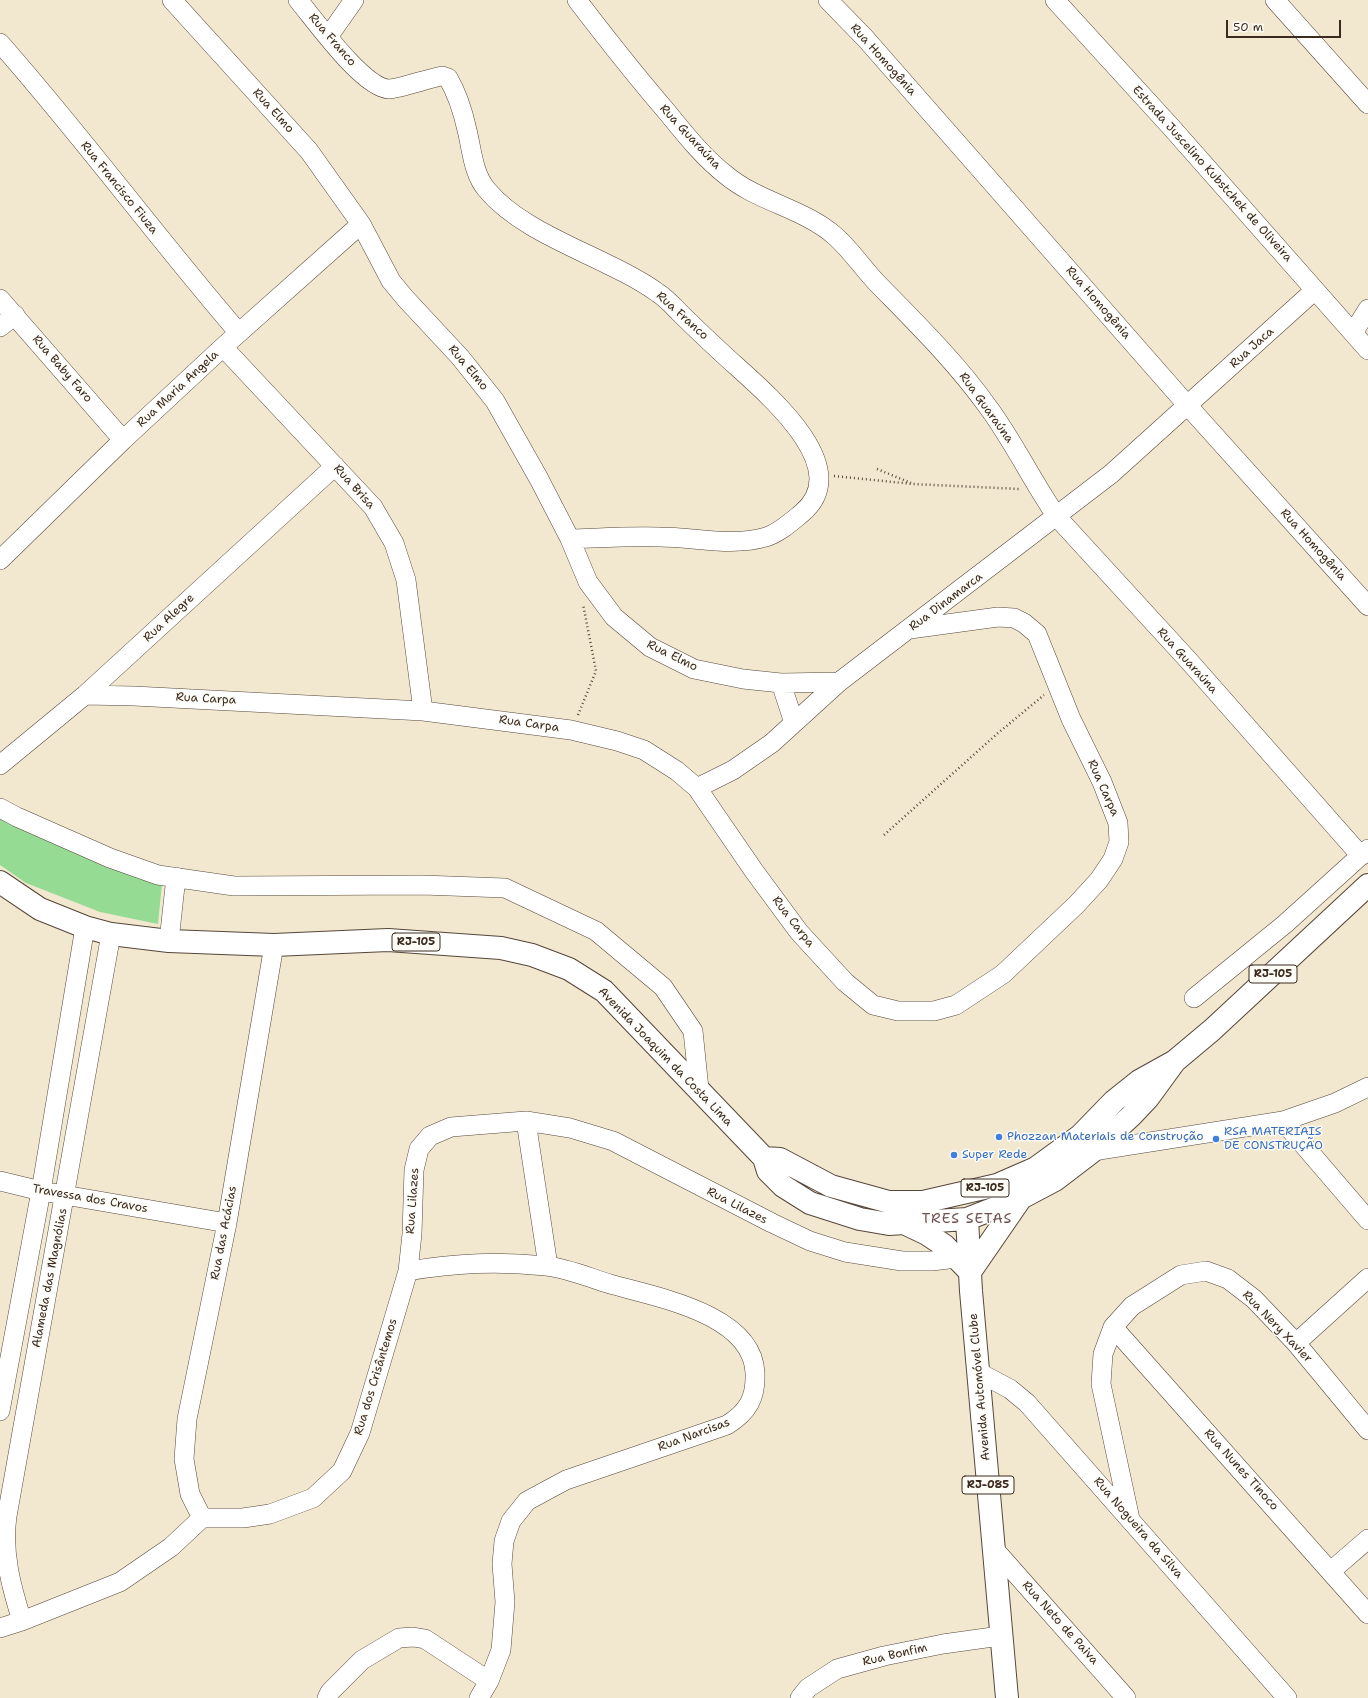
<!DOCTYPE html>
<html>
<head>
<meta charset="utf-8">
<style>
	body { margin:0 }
	#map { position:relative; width:1368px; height:1698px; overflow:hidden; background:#f2e8d0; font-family:"Shantell Sans",sans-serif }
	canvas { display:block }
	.scale { position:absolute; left:1226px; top:20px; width:115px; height:18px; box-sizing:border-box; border:2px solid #3b2a1e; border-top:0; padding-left:5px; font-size:12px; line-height:14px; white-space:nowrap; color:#3b2a1e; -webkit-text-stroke:3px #fdfcf7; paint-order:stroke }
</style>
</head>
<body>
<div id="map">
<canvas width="1368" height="1698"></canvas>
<div class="scale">50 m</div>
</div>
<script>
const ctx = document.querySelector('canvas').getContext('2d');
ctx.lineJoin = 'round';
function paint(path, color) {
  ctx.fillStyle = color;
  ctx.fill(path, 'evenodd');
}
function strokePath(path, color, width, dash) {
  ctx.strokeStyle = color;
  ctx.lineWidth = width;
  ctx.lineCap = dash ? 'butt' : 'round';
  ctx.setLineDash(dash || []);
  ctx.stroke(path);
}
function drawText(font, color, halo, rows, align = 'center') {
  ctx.font = font + ' "Shantell Sans",sans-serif';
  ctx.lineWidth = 3;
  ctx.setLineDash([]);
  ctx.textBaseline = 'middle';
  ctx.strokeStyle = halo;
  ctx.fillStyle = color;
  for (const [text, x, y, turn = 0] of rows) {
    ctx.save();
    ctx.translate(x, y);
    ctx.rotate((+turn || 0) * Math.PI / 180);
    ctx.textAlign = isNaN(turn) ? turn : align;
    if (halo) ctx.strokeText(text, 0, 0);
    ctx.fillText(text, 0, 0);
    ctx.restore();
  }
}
const green = new Path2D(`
	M0,812L162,884L158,924L100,912L26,883L0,865Z`);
const path = new Path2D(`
	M877,469L911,483
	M834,476L913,484L1020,489
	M578,715L596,671L583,604
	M884,835L998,733L1044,695`);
const minor = new Path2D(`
	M172,0L309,151L361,224L391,281L405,298L460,357L495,401L539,479L570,539L588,582L614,617L650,647L694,669L743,679L781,683L839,682
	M298,0C315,20 363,88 389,89C399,89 430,78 442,76L448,78C457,93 463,112 467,130C472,150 473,174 487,190C525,236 608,257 658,293C666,298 673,306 680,313C694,327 709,341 723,354C757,386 859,465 802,513C791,522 779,533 766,537C731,547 695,537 660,537C630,536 600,538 570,539
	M577,0C606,38 636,76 667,112C685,134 703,157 726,175C758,202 803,208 835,236C850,249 862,267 876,282C915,322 955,361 988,407C1014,442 1032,481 1057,517L1189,661L1361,856
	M828,0L865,38L1188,406L1368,606
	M1055,0L1171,127L1368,350
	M1275,0L1368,104
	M328,37L354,0
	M0,43C83,137 157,238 239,333
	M0,299L123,440
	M0,327L15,315
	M1353,333L1368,309
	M223,347L373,507L394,543L406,580L423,711
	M0,560L123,440L223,347L361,224
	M781,683L794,723
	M85,695L134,696L423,711L571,730L617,741L644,750L677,771L697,788L754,871L799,932L845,982L873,1005L898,1011H934L956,1005L1003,974L1076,905L1099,880L1113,859L1119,842L1118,823L1102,782L1071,719L1037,634L1024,623L1014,618L998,617L910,629
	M0,765L85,695L335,466
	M697,788L733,770L772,743L839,682L1111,474L1315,290
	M0,808L17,817L110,858L158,875L234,886L422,885L505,888L596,931L663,987L693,1031L699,1089
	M169,941L176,877
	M1194,998L1285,924L1368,849
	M526,1121L548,1266
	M1283,1121L1368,1220
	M1093,1151L1283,1121L1335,1103L1368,1087
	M0,1181L41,1191L227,1223
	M408,1271C456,1263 497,1261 546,1266C567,1268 590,1278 610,1284C656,1297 753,1314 755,1373C756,1398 748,1412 727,1425L566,1480L527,1501L511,1521L504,1541L502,1564L505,1602L501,1650L489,1681L479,1698
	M1113,1327L1368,1614
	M1296,1343L1368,1278
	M978,1372L1010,1389L1027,1403L1287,1698
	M0,1411L41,1191L85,927
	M202,1518H243L270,1514L313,1498L342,1471L360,1433L408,1271L412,1234L414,1170L419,1149L430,1136L451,1127L526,1121L570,1128L613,1141L772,1223L810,1241L845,1252L902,1261H932L956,1258
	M202,1518L190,1494L184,1459L187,1419L227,1223L274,945
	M1130,1519L1101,1384L1103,1354L1113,1327L1132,1306L1181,1275L1206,1271L1228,1279L1254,1299L1296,1343L1368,1430
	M994,1549L1126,1698
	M1331,1571L1368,1539
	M22,1621C11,1586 2,1553 7,1516L111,934
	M0,1628L22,1621L120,1582L171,1547L202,1518
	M327,1698L330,1692L362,1660L399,1638L413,1637L425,1639L489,1681
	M800,1698L808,1688L837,1669L884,1656L943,1644L1000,1636`);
const major = new Path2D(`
	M0,882L40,909L85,927L111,934L169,941L274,945L388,940L501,948L532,955L569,969L604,991L764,1158L768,1171L783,1186L810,1203L860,1219L889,1224L967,1219L1021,1198L1055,1180L1093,1151L1131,1116L1148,1098L1175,1061
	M764,1158L780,1159L831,1186L889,1202H923L997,1185L1036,1168L1080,1136L1114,1101L1139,1081L1175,1061L1212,1030L1368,885
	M967,1219L971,1291L1007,1698
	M906,1224L927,1234L945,1246L970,1272
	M970,1272L1021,1198`);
const markers = [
	[999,1137,4,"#3f7fe0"],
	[1216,1139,4,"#3f7fe0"],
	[954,1155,4,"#3f7fe0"]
];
const shields = [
	[416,942,48],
	[1273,974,48],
	[985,1188,48],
	[988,1485,52]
];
const shieldNames = [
	["RJ-105",416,942],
	["RJ-105",1273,974],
	["RJ-105",985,1188],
	["RJ-085",988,1485]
];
const streetNames = [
	["Rua Franco",332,40,49],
	["Rua Homogênia",883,60,48],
	["Rua Elmo",273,111,48],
	["Rua Guaraúna",690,137,47],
	["Estrada Juscelino Kubstchek de Oliveira",1212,174,48],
	["Rua Francisco Fiuza",119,188,51],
	["Rua Homogênia",1098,303,49],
	["Rua Franco",682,316,42],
	["Rua Jaca",1252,348,-42],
	["Rua Elmo",468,368,50],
	["Rua Baby Faro",62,369,49],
	["Rua Maria Angela",178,389,-43],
	["Rua Guaraúna",986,408,54],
	["Rua Brisa",354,487,48],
	["Rua Homogênia",1313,545,48],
	["Rua Dinamarca",946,602,-37],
	["Rua Alegre",169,618,-43],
	["Rua Elmo",672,656,26],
	["Rua Guaraúna",1187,661,48],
	["Rua Carpa",206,699,3],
	["Rua Carpa",529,724,8],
	["Rua Carpa",1103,788,66],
	["Rua Carpa",793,922,52],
	["Avenida Joaquim da Costa Lima",665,1057,46],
	["Travessa dos Cravos",90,1199,10],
	["Rua Lilazes",413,1201,-86],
	["Rua Lilazes",737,1206,27],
	["Rua das Acácias",224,1233,-79],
	["Alameda das Magnólias",50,1278,-79],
	["Rua Nery Xavier",1277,1327,46],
	["Rua dos Crisântemos",376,1377,-73],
	["Avenida Automóvel Clube",980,1387,-95],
	["Rua Narcisas",694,1435,-20],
	["Rua Nunes Tinoco",1241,1470,48],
	["Rua Nogueira da Silva",1138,1528,49],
	["Rua Neto de Paiva",1060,1623,48],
	["Rua Bonfim",895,1655,-13]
];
const shopNames = [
	["RSA MATERIAIS",1224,1132],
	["DE CONSTRUÇÃO",1224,1146],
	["Phozzan Materiais de Construção",1007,1137],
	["Super Rede",962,1155]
];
const quarterNames = [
	["TRES SETAS",967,1219]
];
paint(green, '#95db94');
strokePath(minor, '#564639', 20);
strokePath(major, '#564639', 24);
strokePath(path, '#564639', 2.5, [1, 3]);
strokePath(minor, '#fff', 19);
strokePath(major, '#fff', 22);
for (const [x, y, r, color] of markers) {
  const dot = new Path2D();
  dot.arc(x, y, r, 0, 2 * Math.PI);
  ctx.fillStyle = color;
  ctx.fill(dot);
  strokePath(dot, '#fdfcf7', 1.5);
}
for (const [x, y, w] of shields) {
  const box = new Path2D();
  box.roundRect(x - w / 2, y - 9, w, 18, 3);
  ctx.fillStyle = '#fdfcf7';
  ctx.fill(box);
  strokePath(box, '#3b2a1e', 1);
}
drawText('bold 11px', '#3b2a1e', null, shieldNames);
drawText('12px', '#3b2a1e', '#fdfcf7', streetNames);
drawText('12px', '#366cbe', '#fdfcf7', shopNames, 'left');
ctx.letterSpacing = '1px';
drawText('14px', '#6b5058', '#fdfcf7', quarterNames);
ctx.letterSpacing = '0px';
</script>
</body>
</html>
